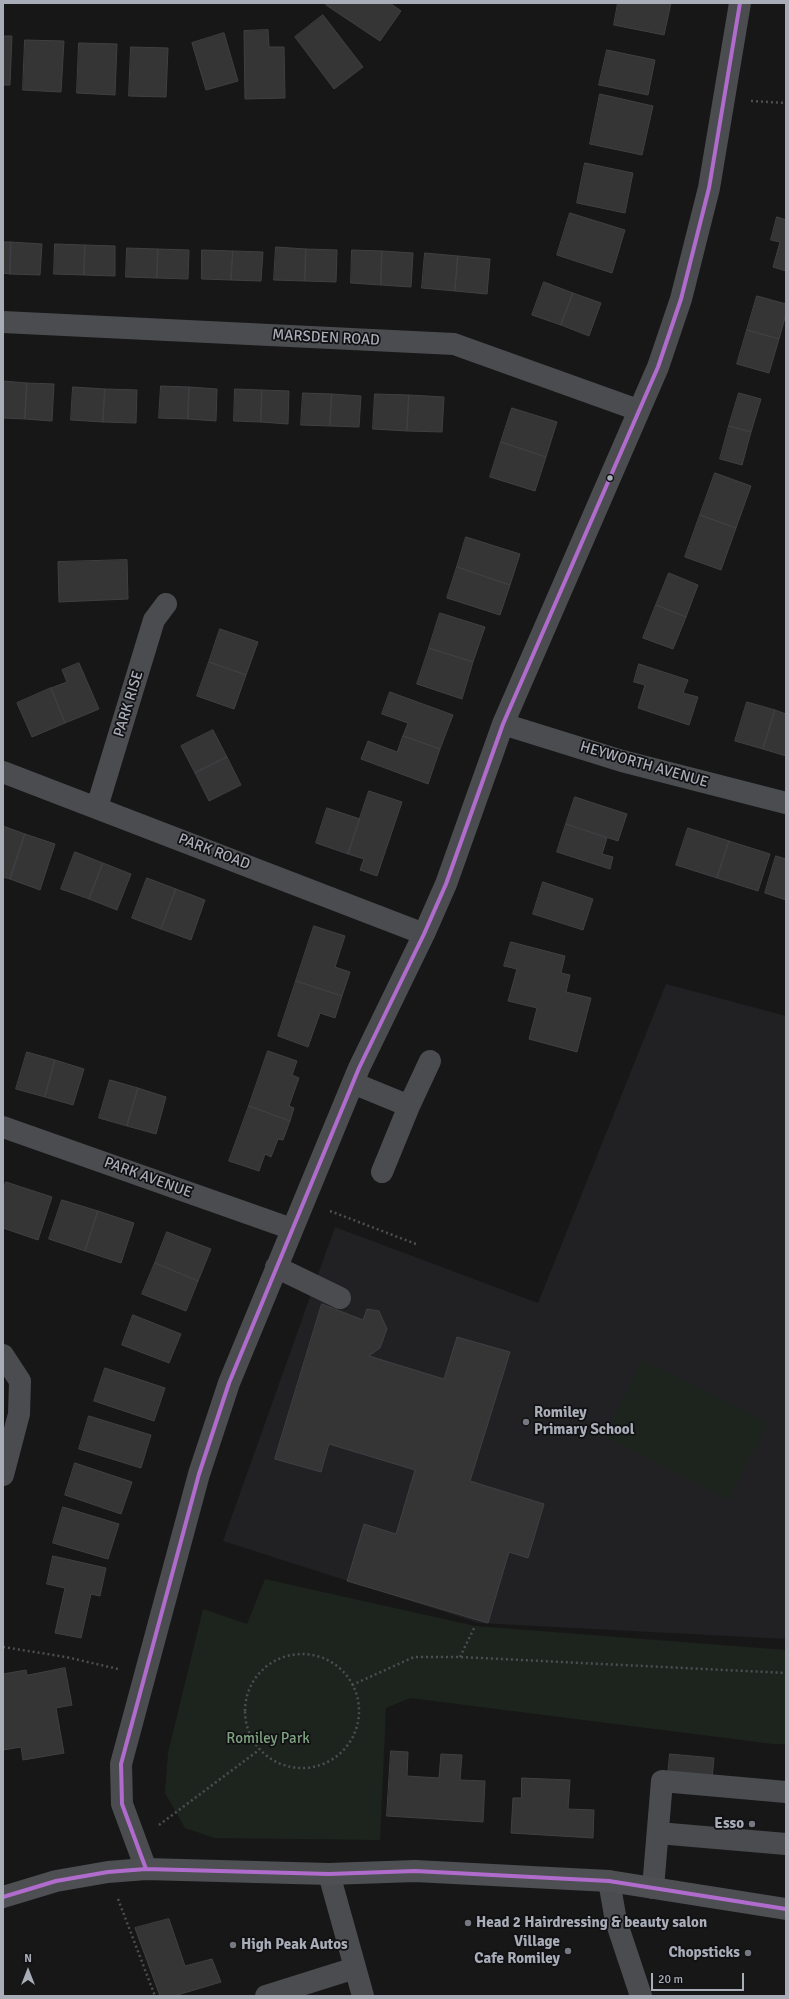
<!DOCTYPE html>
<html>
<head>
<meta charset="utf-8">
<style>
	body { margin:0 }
	#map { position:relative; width:789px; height:1999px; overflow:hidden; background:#171717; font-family:Signika,sans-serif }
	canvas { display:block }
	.frame { position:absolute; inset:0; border:4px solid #a8adb8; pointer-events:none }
	.north { position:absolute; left:8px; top:1951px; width:40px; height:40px; -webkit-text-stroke:3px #111113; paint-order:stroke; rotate:0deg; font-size:11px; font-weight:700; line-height:16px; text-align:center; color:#a8adb8 }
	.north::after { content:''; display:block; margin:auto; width:14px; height:18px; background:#a8adb8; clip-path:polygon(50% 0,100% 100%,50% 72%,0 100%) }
	.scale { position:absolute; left:651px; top:1973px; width:93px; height:18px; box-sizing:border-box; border:2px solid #a8adb8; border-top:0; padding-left:5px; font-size:12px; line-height:14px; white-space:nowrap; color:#a8adb8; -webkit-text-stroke:3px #111113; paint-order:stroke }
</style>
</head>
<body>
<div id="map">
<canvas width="789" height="1999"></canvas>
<div class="frame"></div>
<div class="north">N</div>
<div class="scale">20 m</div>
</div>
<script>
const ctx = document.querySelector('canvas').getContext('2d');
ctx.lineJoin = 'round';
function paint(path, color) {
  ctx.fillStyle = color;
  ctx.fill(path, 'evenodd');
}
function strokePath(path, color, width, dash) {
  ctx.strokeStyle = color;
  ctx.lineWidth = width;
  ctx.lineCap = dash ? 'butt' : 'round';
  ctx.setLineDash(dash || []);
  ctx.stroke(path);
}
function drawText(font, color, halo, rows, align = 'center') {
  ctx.font = font + ' Signika,sans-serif';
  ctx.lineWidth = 3.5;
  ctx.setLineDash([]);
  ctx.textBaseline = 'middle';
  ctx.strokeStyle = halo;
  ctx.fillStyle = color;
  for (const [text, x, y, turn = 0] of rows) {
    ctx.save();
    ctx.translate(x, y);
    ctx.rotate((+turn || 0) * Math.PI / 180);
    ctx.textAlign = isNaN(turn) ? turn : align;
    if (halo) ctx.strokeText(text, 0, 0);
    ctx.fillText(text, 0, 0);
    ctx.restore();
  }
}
const built = new Path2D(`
	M666,984L786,1016V1639L479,1623L223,1541L335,1227L538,1303Z`);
const green = new Path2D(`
	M643,1360L768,1423L729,1500L604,1436Z
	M265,1579L475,1626L786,1650V1744H773L410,1698L386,1708L380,1840L214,1838L185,1828L165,1793L168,1753L203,1609L247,1624Z`);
const building = new Path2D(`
	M327,3H390L401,11L380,41L326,5Z
	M618,3H671L664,35L614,25Z
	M323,15L363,67L334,89L295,37Z
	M268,30L269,47H284L285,98L245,99L244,31Z
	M224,33L238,81L206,90L192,43Z
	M3,36H12L10,85H3Z
	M25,40L64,41L61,92L23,90Z
	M79,43L117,44L115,95L77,93Z
	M131,47L168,48L166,97L129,96Z
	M607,50L655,60L648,95L599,85Z
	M600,94L653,106L642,155L590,144Z
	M585,163L633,173L625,213L577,203Z
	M570,213L625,230L612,273L557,255Z
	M777,217L786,220V271L773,267L780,242L771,240Z
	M3,242H11L10,274L3,273Z
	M11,242L42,244L40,275L10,274Z
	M55,244L85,245L84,275L54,274Z
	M85,245L115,246V276L84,275Z
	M276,247L306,249L305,281L274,280Z
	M127,248L158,249L157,278L126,277Z
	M158,249L189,250L188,279L157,278Z
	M306,249L337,250L336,282L305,281Z
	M202,250L233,251L231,280L202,279Z
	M352,250L382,251L381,285L351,283Z
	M233,251L263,252L261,281L231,280Z
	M382,251L413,253L411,287L381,285Z
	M425,253L458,256L455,291L422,288Z
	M458,256L490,259L487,294L455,291Z
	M544,282L573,293L561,325L532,315Z
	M573,293L601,303L589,336L561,325Z
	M757,296L786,304V314L779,339L747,330Z
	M747,330L779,339L769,373L737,364Z
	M3,381L27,383L25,419L3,418Z
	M27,383L54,384L52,421L25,419Z
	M161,386L189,387L188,419L159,418Z
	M73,387L105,389L103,422L71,420Z
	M189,387L217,389L216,421L188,419Z
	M105,389L137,390L136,423L103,422Z
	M235,389L262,390L261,422L234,421Z
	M262,390L289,391L288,424L261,422Z
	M303,393L332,394L330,426L301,425Z
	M739,393L761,399L751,432L729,426Z
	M332,394L361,396L359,427L330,426Z
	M375,394L409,395L407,431L373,429Z
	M409,395L444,397L442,432L407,431Z
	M512,408L557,422L546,457L501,442Z
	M729,426L751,432L742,465L720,459Z
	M501,442L546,457L535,491L490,477Z
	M715,473L751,486L736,528L700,515Z
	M700,515L736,528L721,570L685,557Z
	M466,537L520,554L510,585L457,567Z
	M127,560L128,599L59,602L58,562Z
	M457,567L510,585L500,615L447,598Z
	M669,573L698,585L686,617L656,605Z
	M656,605L686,617L673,649L643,638Z
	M440,613L485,627L473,662L429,648Z
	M220,629L258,642L246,675L209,662Z
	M429,648L473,662L462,699L417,684Z
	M209,662L246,675L234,709L197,696Z
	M79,663L99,709L65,723L51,688L67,682L62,670Z
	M639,664L688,680L683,693L698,697L689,725L638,708L645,685L634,682Z
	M51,688L65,723L32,737L17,703Z
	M390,692L453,715L440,749L403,736L408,723L382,714Z
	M747,702L775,710L763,749L735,741Z
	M775,710L786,714V756L763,749Z
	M213,730L227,757L195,773L181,746Z
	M403,736L440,749L428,784L361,759L368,741L397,752Z
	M227,757L241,785L209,801L195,773Z
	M369,791L402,802L377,876L360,870L364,859L348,854Z
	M575,797L627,814L618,841L566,824Z
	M327,808L360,819L348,854L316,843Z
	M566,824L607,838L602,854L613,857L610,869L557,852Z
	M3,826L25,834L10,879L3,877Z
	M688,828L729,841L717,878L676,865Z
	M25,834L55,844L40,890L10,879Z
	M729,841L770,854L758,891L717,878Z
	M75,852L103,863L89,899L61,889Z
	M776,856L786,859V900L765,893Z
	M103,863L131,874L117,910L89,899Z
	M147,878L176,889L161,929L132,918Z
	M543,882L593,899L583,930L533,914Z
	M176,889L205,900L191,940L161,929Z
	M314,926L345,936L335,967L350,972L342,996L296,981Z
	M511,942L565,956L561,973L570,975L566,992L591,998L577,1052L529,1039L537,1008L508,1001L517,969L504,966Z
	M296,981L342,996L335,1018L320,1013L308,1047L278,1036Z
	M268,1051L297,1061L292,1075L299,1078L289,1106L294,1108L290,1121L249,1106Z
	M27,1052L55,1060L45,1097L16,1089Z
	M55,1060L84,1069L73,1105L45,1097Z
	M110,1080L138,1088L127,1126L99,1118Z
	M138,1088L166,1097L156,1134L127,1126Z
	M249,1106L290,1121L283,1140L278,1139L271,1157L265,1154L259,1171L229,1161Z
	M6,1182L52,1197L38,1240L3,1228V1190Z
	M62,1200L98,1211L85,1251L49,1239Z
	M98,1211L134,1223L121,1263L85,1251Z
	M167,1232L211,1249L198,1281L155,1263Z
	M155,1263L198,1281L186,1311L142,1294Z
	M322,1304L363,1320L367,1309L379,1311L387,1329L380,1348L369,1356L444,1379L457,1337L510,1352L470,1481L544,1504L528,1558L509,1552L488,1623L347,1581L364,1524L396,1534L415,1470L329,1444L321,1472L275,1459Z
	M133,1315L181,1334L169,1363L122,1345Z
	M105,1368L165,1388L154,1421L94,1401Z
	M89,1416L151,1435L141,1468L79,1449Z
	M75,1463L132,1482L121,1514L65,1495Z
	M63,1507L119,1524L108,1559L53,1543Z
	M53,1556L106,1568L100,1596L91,1594L81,1638L55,1633L65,1588L47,1584Z
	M65,1668L72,1705L56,1708L64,1753L23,1760L21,1747L3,1750V1674L26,1670L27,1675Z
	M391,1751L408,1752L407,1776L439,1778L441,1754L462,1755L460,1780L485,1781L483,1822L387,1816Z
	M670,1754L714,1758L712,1779L668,1775Z
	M522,1778L570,1780L568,1809L594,1810L593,1838L511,1833L513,1798H521Z
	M169,1919L185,1966L212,1959L221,1982L174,1996H160L135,1928Z`);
const path = new Path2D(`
	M751,101L786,103
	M330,1211L416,1244
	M3,1647L66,1657L118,1669
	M245 1711a57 57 0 1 1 114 0a57 57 0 1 1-114 0Z
	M460,1657L475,1626
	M352,1685L414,1657H460L786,1673
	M159,1825L259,1750
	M118,1899L155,1996`);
const minor = new Path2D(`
	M3,322L454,344L638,410
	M503,724L622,761L786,803
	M3,772L424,934
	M97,807L154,620L166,604
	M353,1083L409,1106
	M3,1127L292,1229
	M382,1172L409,1106L430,1061
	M276,1267L340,1298
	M3,1355L20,1381L19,1414L3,1475
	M658,1833L786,1844
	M146,1869L122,1804L121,1764L199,1474L229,1383L359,1068L424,934L446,884L503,724L658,367L681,299L709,188L740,3
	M329,1874L363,1996
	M609,1881L616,1921L641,1996
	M653,1888L662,1781L786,1792
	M266,1996L355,1968`);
const major = new Path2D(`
	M3,1897L56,1881L108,1872L146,1869L329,1874L415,1871L609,1881L786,1909`);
const bus1 = new Path2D(`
	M146,1869L122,1804L121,1764L199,1474L229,1383L359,1068L424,934L446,884L503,724L658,367L681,299L709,188L740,3
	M3,1897L56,1881L108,1872L146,1869L329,1874L415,1871L609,1881L786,1909`);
const markers = [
	[610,478,3.5,"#a8adb8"],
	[526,1422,4,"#757880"],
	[752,1824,4,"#757880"],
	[468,1923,4,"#757880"],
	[233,1945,4,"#757880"],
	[568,1951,4,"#757880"],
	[748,1953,4,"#757880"]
];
const streetNames = [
	["MARSDEN ROAD",326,338,3],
	["PARK RISE",129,704,-73],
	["HEYWORTH AVENUE",644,765,16],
	["PARK ROAD",214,852,21],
	["PARK AVENUE",148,1178,20]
];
const poiNames = [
	["Romiley",534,1413],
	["Primary School",534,1430],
	["Esso",744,1824,"right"],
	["Head 2 Hairdressing & beauty salon",476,1923],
	["Village",560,1942,"right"],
	["Cafe Romiley",560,1959,"right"],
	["High Peak Autos",241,1945],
	["Chopsticks",740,1953,"right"]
];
const parkNames = [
	["Romiley Park",268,1739]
];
paint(built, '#212123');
paint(green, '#1d241e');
paint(building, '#353536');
strokePath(building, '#3f4043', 1);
strokePath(path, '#4d4e52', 2.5, [2, 3]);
strokePath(minor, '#4b4c50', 22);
strokePath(major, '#4d4f52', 22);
strokePath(bus1, '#b06ccc', 4);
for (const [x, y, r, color] of markers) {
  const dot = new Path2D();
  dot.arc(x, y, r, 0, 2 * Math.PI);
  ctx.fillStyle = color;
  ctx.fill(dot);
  strokePath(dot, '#111113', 1.5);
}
drawText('15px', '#a8adb8', '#111113', streetNames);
drawText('bold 15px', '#a8adb8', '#111113', poiNames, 'left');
drawText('15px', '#7fa381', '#111113', parkNames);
</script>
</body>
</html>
